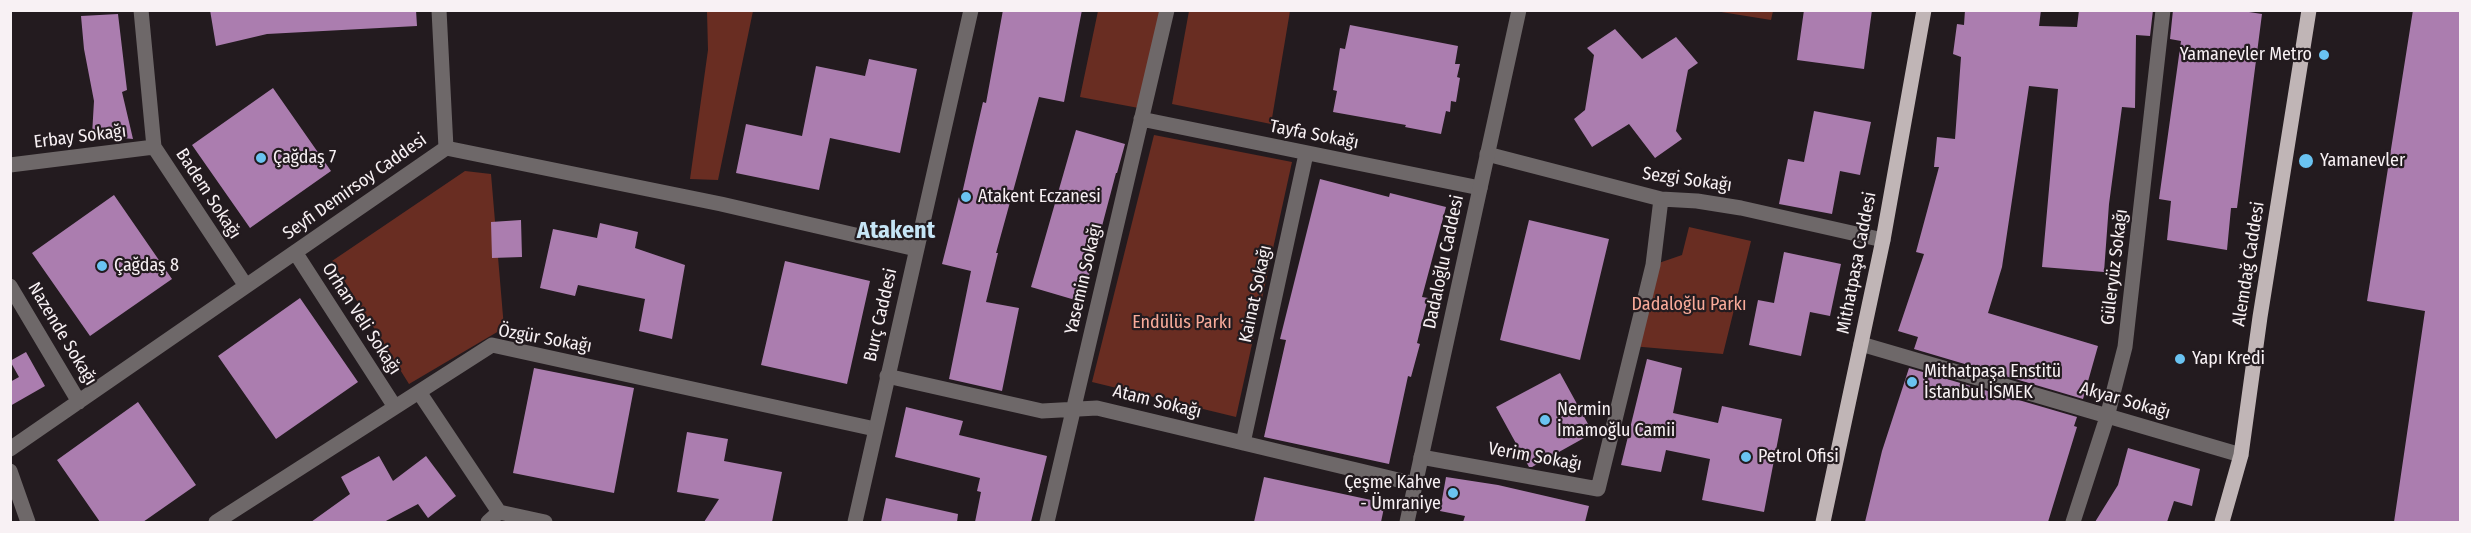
<!DOCTYPE html>
<html>
<head>
<meta charset="utf-8">
<style>
	body { margin:0 }
	#map { position:relative; width:2471px; height:533px; overflow:hidden; background:#231b1f; font-family:"Fira Sans Condensed",sans-serif }
	canvas { display:block }
	.frame { position:absolute; inset:0; border:12px solid #f8f1f4; pointer-events:none }
</style>
</head>
<body>
<div id="map">
<canvas width="2471" height="533"></canvas>
<div class="frame"></div>
</div>
<script>
const ctx = document.querySelector('canvas').getContext('2d');
ctx.lineJoin = 'round';
function paint(path, color) {
  ctx.fillStyle = color;
  ctx.fill(path, 'evenodd');
}
function strokePath(path, color, width, dash) {
  ctx.strokeStyle = color;
  ctx.lineWidth = width;
  ctx.lineCap = dash ? 'butt' : 'round';
  ctx.setLineDash(dash || []);
  ctx.stroke(path);
}
function drawText(font, color, halo, rows, align = 'center') {
  ctx.font = font + ' "Fira Sans Condensed",sans-serif';
  ctx.lineWidth = 4.5;
  ctx.setLineDash([]);
  ctx.textBaseline = 'middle';
  ctx.strokeStyle = halo;
  ctx.fillStyle = color;
  for (const [text, x, y, turn = 0] of rows) {
    ctx.save();
    ctx.translate(x, y);
    ctx.rotate((+turn || 0) * Math.PI / 180);
    ctx.textAlign = isNaN(turn) ? turn : align;
    if (halo) ctx.strokeText(text, 0, 0);
    ctx.fillText(text, 0, 0);
    ctx.restore();
  }
}
const green = new Path2D(`
	M707,11H753L718,180L690,179L708,50Z
	M1098,11H1167L1144,109L1080,97Z
	M1189,11H1290L1271,124L1172,104Z
	M1715,11H1773L1771,20Z
	M1154,135L1292,162L1236,417L1092,382Z
	M465,171L491,174L504,328L409,384L332,261Z
	M1689,227L1751,241L1723,354L1631,346L1653,265L1682,255Z`);
const building = new Path2D(`
	M210,10H416L417,26L267,34L216,46Z
	M1003,10H1082L1064,102L1039,97L996,253H998L986,302L1019,308L1002,391L949,379L971,271L942,264L959,197L961,198L983,102L986,103Z
	M1804,10H1872L1864,69L1797,60Z
	M1965,10H2041L2039,26L2077,27L2079,10H2153L2150,36L2136,35L2135,108L2122,107L2109,204L2104,272L2042,267L2058,89L2029,86L2002,267L1988,313L2098,346L2083,399L1914,349L1918,337L1898,331L1924,254L1916,252L1939,167H1934L1937,137L1955,139L1961,57L1953,54L1957,24L1964,25Z
	M2173,10H2236L2262,14L2237,208H2231L2227,250L2167,240L2171,201L2159,199L2181,41L2170,39Z
	M2413,10H2460V522H2394L2425,311L2367,301Z
	M118,14L127,90L122,92L133,139L92,135L94,101L84,49L81,16Z
	M1350,25L1458,46L1455,64H1460L1457,77L1460,78L1456,102L1451,101L1450,112L1446,111L1441,134L1405,127L1406,125L1333,112L1337,91L1333,90L1340,48L1345,49Z
	M1615,29L1642,59L1676,37L1698,63L1688,70L1676,131L1682,139L1655,158L1629,124L1592,147L1574,119L1585,110L1594,55L1587,48Z
	M869,59L917,69L900,153L830,138L819,190L736,173L746,124L802,136L816,66L865,76Z
	M273,88L331,171L250,228L192,145Z
	M1814,111L1871,122L1860,175L1840,171L1832,214L1779,204L1788,159L1804,162Z
	M1076,130L1125,144L1117,173H1116L1082,302L1031,287Z
	M1320,179L1389,197L1390,193L1446,207L1422,297L1428,298L1417,343L1420,344L1411,377L1408,376L1389,464L1264,437L1286,340L1280,339Z
	M114,195L172,279L90,336L32,253Z
	M521,220L522,257L492,258L491,222Z
	M1529,220L1609,239L1580,360L1500,340Z
	M600,223L638,232L635,248L685,265L672,339L639,331L645,299L578,285L575,296L540,288L553,229L597,238Z
	M1784,252L1841,264L1830,316L1810,312L1801,356L1749,345L1758,300L1774,303Z
	M785,261L870,281L847,384L761,365Z
	M300,298L358,382L276,439L218,356Z
	M26,352L45,386L10,406V382L19,377L10,361Z
	M1647,359L1682,368L1673,413L1718,423L1722,406L1782,419L1764,512L1702,500L1710,459L1666,450L1661,472L1621,465Z
	M534,368L634,388L614,493L513,473Z
	M1909,368L2077,417L2074,426L2077,427L2048,522H1865L1882,451Z
	M1560,373L1593,433L1532,467H1529L1496,407Z
	M138,402L196,485L143,522H100L57,460Z
	M906,407L963,421L959,435L1047,456L1031,522H975L981,492L977,491L980,478L895,457Z
	M687,432L728,439L724,461L782,472L772,522H704L719,499L677,492Z
	M2128,448L2200,469L2192,506L2174,501L2167,522H2095L2118,485Z
	M379,456L393,481L426,456L456,496L428,518L418,504L384,522H311L350,494L341,477Z
	M1264,477L1385,503L1381,522H1254Z
	M1446,477L1498,485L1589,506L1585,522H1463L1465,516L1440,511Z
	M886,498L958,514L957,522H881Z`);
const minor = new Path2D(`
	M141,10L154,147L246,286
	M439,10L446,148
	M1141,119L1480,188
	M1487,154L1661,199L1697,201L1741,208L1883,240
	M10,165L154,147
	M295,252L395,407
	M10,286L79,402
	M1861,344L2241,455
	M887,376L1042,411L1097,408L1415,484
	M419,392L499,512L488,522
	M1243,443L1306,154
	M10,449L446,148L721,204L916,249
	M1421,457L1598,489L1653,265L1661,199
	M10,471L28,522
	M499,512L545,522
	M216,522L492,345L875,429
	M1047,522L1167,10
	M2073,522L2107,417L2125,347L2163,10`);
const tertiary = new Path2D(`
	M855,522L971,10
	M1407,522L1519,10`);
const primary = new Path2D(`
	M1823,522L1883,240L1924,10
	M2222,522L2241,455L2260,317L2309,10`);
const markers = [
	[2324,55,6,"#6ac3f1"],
	[261,158,6,"#6ac3f1"],
	[2306,161,8,"#6ac3f1"],
	[966,197,6,"#6ac3f1"],
	[102,266,6,"#6ac3f1"],
	[2180,359,6,"#6ac3f1"],
	[1912,382,6,"#6ac3f1"],
	[1545,420,6,"#6ac3f1"],
	[1746,457,6,"#6ac3f1"],
	[1453,493,6,"#6ac3f1"]
];
const poiNames = [
	["Yamanevler Metro",2312,55,"right"],
	["Çağdaş 7",273,158],
	["Yamanevler",2320,161],
	["Atakent Eczanesi",978,197],
	["Çağdaş 8",114,266],
	["Yapı Kredi",2192,359],
	["Mithatpaşa Enstitü",1924,372],
	["İstanbul İSMEK",1924,393],
	["Nermin",1557,410],
	["İmamoğlu Camii",1557,431],
	["Petrol Ofisi",1758,457],
	["Çeşme Kahve",1441,483,"right"],
	["- Ümraniye",1441,504,"right"]
];
const streetNames = [
	["Tayfa Sokağı",1314,135,11],
	["Erbay Sokağı",80,137,-7],
	["Sezgi Sokağı",1687,180,8],
	["Seyfi Demirsoy Caddesi",355,187,-35],
	["Badem Sokağı",208,194,57],
	["Dadaloğlu Caddesi",1444,262,-78],
	["Mithatpaşa Caddesi",1857,263,-79],
	["Alemdağ Caddesi",2249,264,-81],
	["Güleryüz Sokağı",2115,267,-83],
	["Yasemin Sokağı",1084,279,-77],
	["Kainat Sokağı",1256,294,-78],
	["Burç Caddesi",881,315,-77],
	["Orhan Veli Sokağı",361,319,57],
	["Nazende Sokağı",62,334,59],
	["Özgür Sokağı",545,339,10],
	["Akyar Sokağı",2125,401,16],
	["Atam Sokağı",1157,402,14],
	["Verim Sokağı",1535,457,10]
];
const parkNames = [
	["Dadaloğlu Parkı",1689,305],
	["Endülüs Parkı",1182,323]
];
const districtNames = [
	["Atakent",896,231]
];
paint(green, '#692d22');
paint(building, '#ab7daf');
strokePath(minor, '#6e6869', 15);
strokePath(tertiary, '#6e6869', 15);
strokePath(primary, '#c0b5b6', 15);
for (const [x, y, r, color] of markers) {
  const dot = new Path2D();
  dot.arc(x, y, r, 0, 2 * Math.PI);
  ctx.fillStyle = color;
  ctx.fill(dot);
  strokePath(dot, '#231b1f', 2);
}
drawText('18px', '#f8f1f4', '#231b1f', poiNames, 'left');
drawText('18px', '#f8f1f4', '#231b1f', streetNames);
drawText('18px', '#f9ab9a', '#231b1f', parkNames);
drawText('bold 24px', '#c6e5f6', '#231b1f', districtNames);
</script>
</body>
</html>
